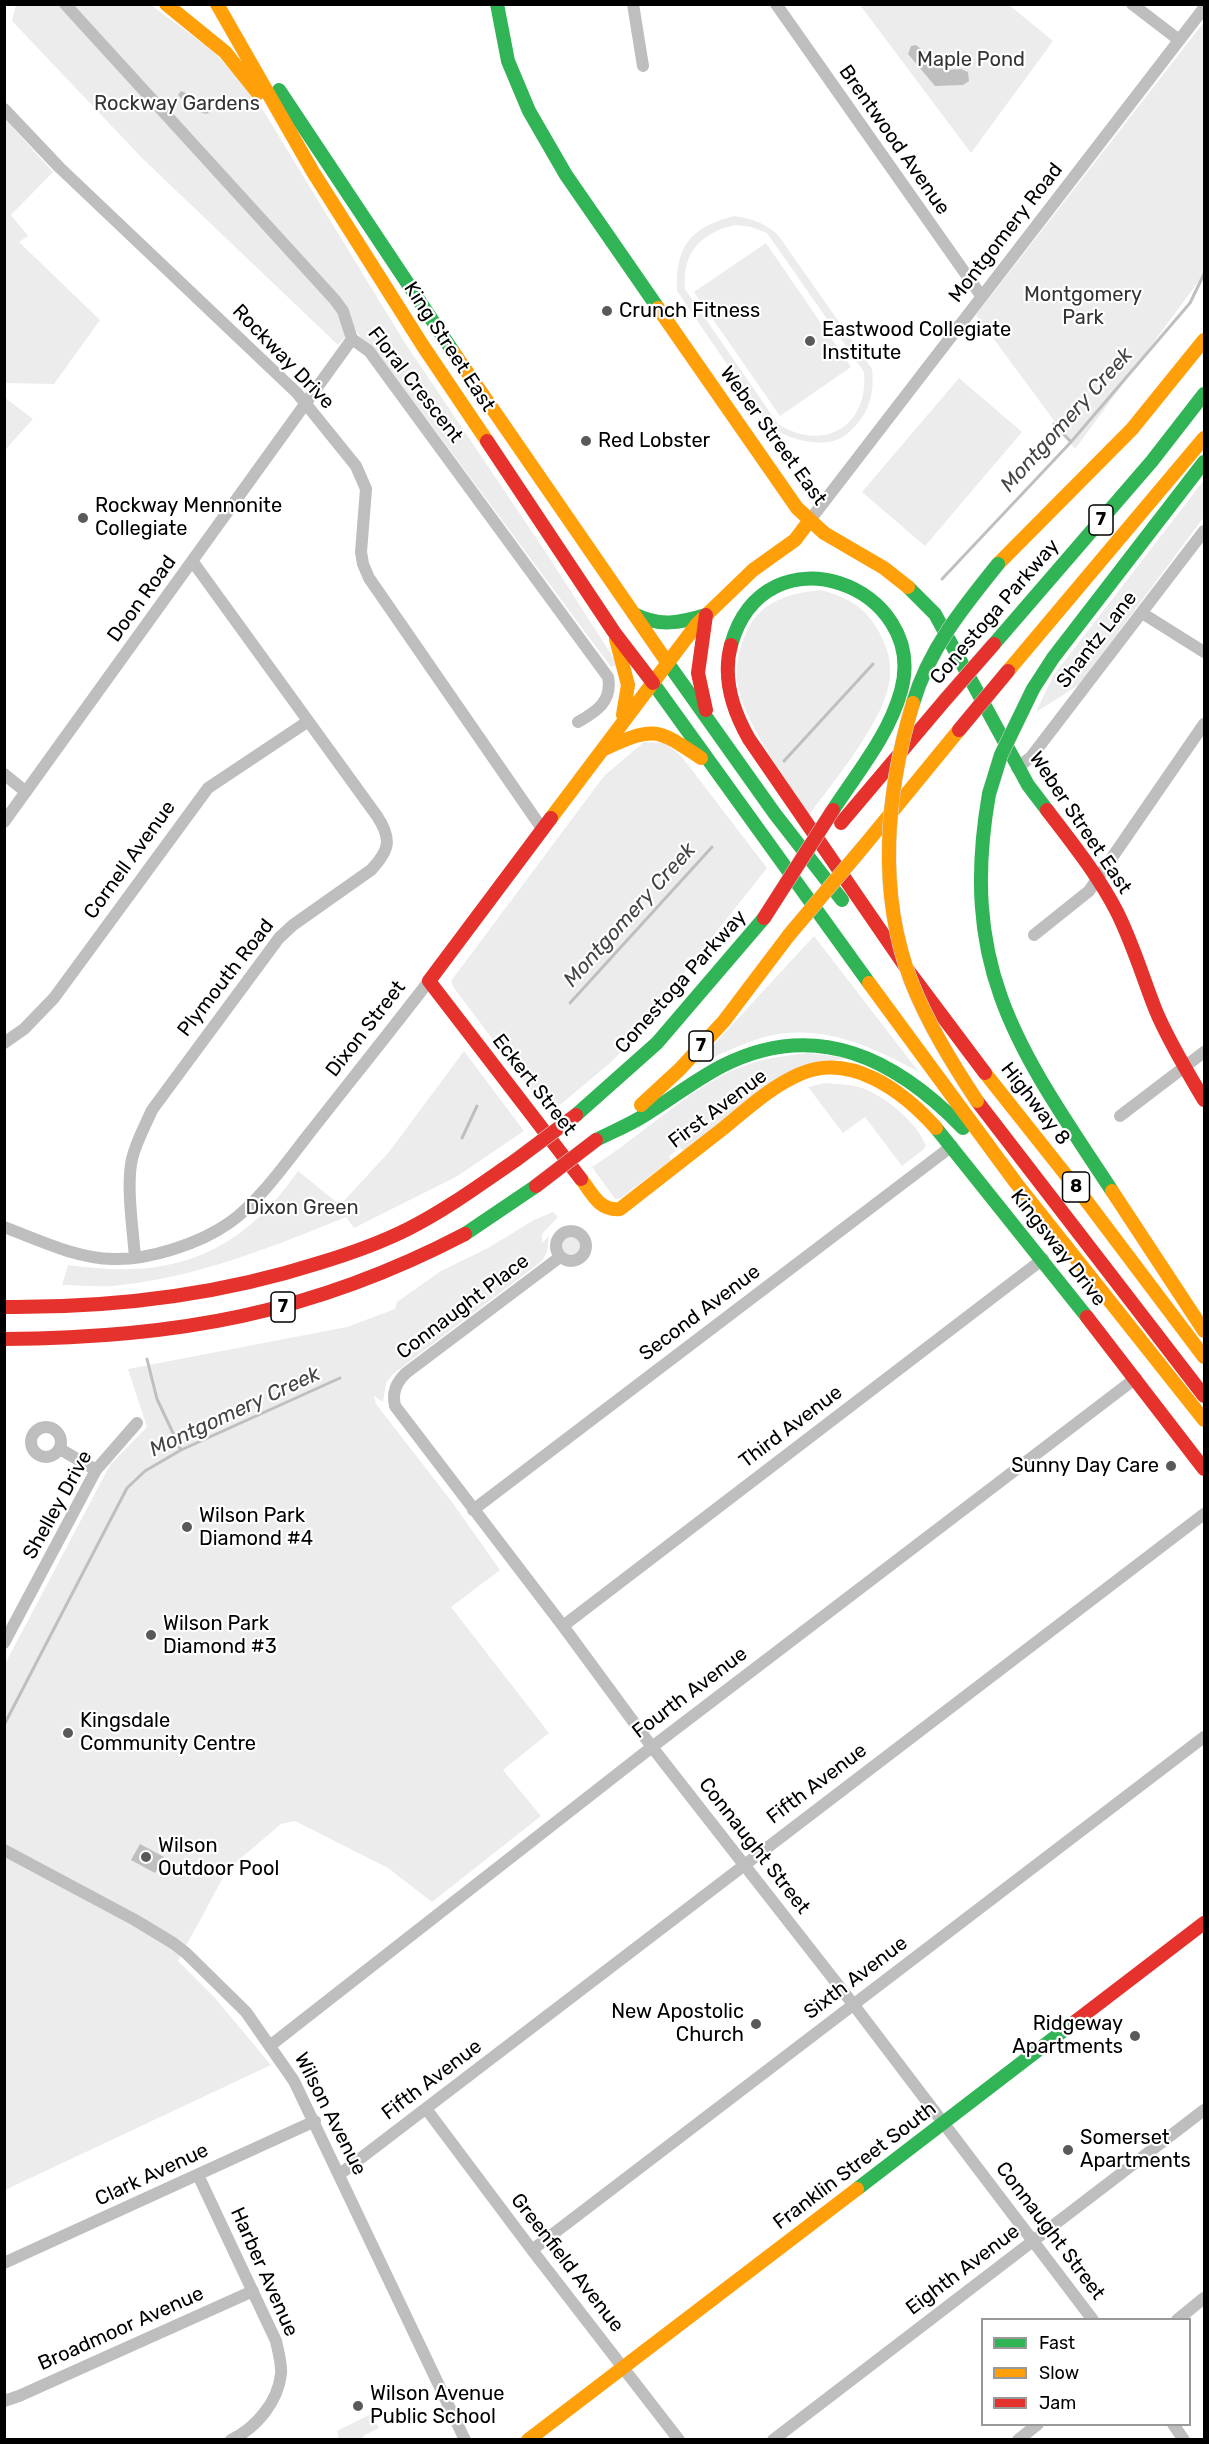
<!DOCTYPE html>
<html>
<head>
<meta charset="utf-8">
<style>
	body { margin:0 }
	#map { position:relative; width:1209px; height:2444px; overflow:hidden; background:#fff; font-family:Rubik,sans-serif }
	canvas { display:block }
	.frame { position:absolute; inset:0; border:6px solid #000; pointer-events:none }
	.legend { position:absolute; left:981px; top:2318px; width:210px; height:108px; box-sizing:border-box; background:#fff; border:2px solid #999; margin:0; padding:8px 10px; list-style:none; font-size:18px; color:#000 }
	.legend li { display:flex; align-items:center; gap:12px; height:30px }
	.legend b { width:30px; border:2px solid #999 }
</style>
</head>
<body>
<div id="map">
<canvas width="1209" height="2444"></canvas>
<div class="frame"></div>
<ul class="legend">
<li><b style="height:8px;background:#30b455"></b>Fast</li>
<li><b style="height:8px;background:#ff9f0a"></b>Slow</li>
<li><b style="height:8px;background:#e5322d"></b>Jam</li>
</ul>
</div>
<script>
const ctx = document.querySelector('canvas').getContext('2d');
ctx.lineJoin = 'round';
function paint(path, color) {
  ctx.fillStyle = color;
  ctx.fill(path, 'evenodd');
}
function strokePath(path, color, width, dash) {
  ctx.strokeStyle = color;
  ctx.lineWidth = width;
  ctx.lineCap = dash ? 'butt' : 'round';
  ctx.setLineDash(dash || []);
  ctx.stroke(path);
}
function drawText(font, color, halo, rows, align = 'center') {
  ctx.font = font + ' Rubik,sans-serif';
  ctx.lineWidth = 4.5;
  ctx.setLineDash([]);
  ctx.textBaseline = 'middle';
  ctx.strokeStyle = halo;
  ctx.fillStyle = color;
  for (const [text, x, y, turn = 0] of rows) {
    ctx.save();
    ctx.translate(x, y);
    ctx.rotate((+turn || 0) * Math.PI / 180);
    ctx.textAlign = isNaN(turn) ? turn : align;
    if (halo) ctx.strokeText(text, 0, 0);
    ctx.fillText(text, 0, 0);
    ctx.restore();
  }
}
const green = new Path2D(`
	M16,5H151L213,51L255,97L405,343L547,554L618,665L611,667L380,356L362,340L354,327L338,345L143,159L12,21Z
	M860,5H1009L1053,41L971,153Z
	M1204,22V274L1075,449L976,315Z
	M5,119L53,172L11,215L28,236L19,242L100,320L54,384L5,383Z
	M734,216C752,218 764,223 778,235L872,369C875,396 868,416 847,434C828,451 784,440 767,423C757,413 749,397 741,385C720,354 698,322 677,291C675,246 691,227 734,216ZM735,225L751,227L767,233L864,372C869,426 824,453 778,424L685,289C682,253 700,233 735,225Z
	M766,243L851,367L780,416L694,292Z
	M959,378L1022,432L925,546L862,492Z
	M4,397L33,419L5,450H4Z
	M1204,480V517L1079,685L1036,712L1053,676Z
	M821,590C848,598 865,606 879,632C887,647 891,659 890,676C888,717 833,782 809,815C788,782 748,728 739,691C734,671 738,651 746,633C759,601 790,593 821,590Z
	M644,742L665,743L682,757L767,868L674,985L644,1029L609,1064L549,1114L454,988L451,981L604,776Z
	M814,936L919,1072C878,1050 836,1029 787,1033C757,1035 723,1054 695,1065Z
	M464,1051L524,1131L456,1177L354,1228L346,1217C270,1248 195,1278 113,1286C96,1287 79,1285 62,1285L68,1265C147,1276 211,1268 269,1207C280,1196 289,1183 298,1171L340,1205L389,1152Z
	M808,1053L849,1058L820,1063L684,1151L680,1148L669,1156L671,1160L621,1198L615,1199L592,1167C640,1137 689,1088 741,1067C762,1058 785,1056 808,1053Z
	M825,1083C837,1084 850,1084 862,1088C885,1096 918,1123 926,1146L924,1149L902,1166L865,1117L843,1133L808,1087Z
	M553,1212L558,1217L542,1234V1243L549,1236L547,1252L542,1261L393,1374L386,1383L383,1402L374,1396L376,1404L452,1502L500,1570L451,1607L549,1733L503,1770L541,1816L432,1902L388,1868L295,1821L281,1824L227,1870L178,1961L215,1998L271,2065L5,2190V1664L110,1465L147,1427L128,1369L347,1327L395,1309L397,1302L441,1271L488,1248L534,1220Z
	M560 1246a11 11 0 1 1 22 0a11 11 0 1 1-22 0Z
	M371,2414L379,2428L363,2436L364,2439H335L339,2437L337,2431Z`);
const water = new Path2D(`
	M916,45L946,70L961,69L968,72L969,81L963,85L935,86L908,54L911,46Z
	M181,91L203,100L210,112L206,114L191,109L178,95Z
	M140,1844L164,1857L155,1873L131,1860Z`);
const stream = new Path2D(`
	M1054,424L1071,442
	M942,579L1071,442L1190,303L1204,274
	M784,761L873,664
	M570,1003L712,847
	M462,1138L477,1106
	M147,1359L157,1399L181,1450
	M4,1725L127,1488L145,1471L181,1450L340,1378`);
const street = new Path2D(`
	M65,4L335,300L343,311L352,339
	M633,4L643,66
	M776,4L982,297
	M1132,4L1179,40
	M4,109L59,167L297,393L356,466L366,489L361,552L363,564L369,578L543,830
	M352,339L369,351L608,677C613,701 596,712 578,722
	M810,520L1204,8
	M1142,613L1204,652
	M1017,768L1031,757L1204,531
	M4,774L26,792
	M4,822L352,339
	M1034,935L1089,891L1204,724
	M4,1043L24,1029L54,998L208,788L307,722
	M1120,1116L1204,1052
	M4,1227C39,1240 75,1258 113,1259C149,1260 199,1244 229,1223C258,1203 286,1163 308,1135C348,1084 389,1033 429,981
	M556 1246a15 15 0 1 1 30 0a15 15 0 1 1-30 0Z
	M560,1257L406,1373C396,1383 392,1392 395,1406L563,1626L652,1747L853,2004L1093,2320
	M135,1258C133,1229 126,1186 132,1159C136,1142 145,1126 152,1110L279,938L293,925L371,870C390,850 392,839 377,816L193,562
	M31 1442a15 15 0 1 1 30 0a15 15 0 1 1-30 0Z
	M60,1449L96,1470
	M473,1510L952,1146
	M563,1626L1043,1259
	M4,1643L96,1470L137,1423
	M4,1850L135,1920L173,1943L186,1953L246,2012L294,2081L465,2440
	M271,2045L652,1747L1136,1378
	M427,2110L532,2250L679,2440
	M340,2174L1204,1514
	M198,2175L276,2341C278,2351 282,2364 281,2374C278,2402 256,2428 231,2440
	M532,2250L1204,1737
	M4,2263L315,2121
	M1177,2320L1204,2298
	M4,2401L19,2396L253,2291
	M1173,2424L1184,2440
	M773,2440L1204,2110
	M1018,2440L1038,2424`);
const fast = new Path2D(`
	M497,4L508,61L529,111L566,175L658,308
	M279,90L454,353
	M908,587L935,614L1028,785L1047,810
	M634,614C659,627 680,623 706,615
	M994,644L1152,461L1204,394
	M731,645C765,524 930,586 901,691C889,735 857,773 833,810
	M667,662L775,814L842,900
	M653,683L869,983
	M1033,689L1053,658L1204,462
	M989,794C958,971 1020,1051 1112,1191
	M576,1115L657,1043L764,918
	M936,1128L1087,1317
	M596,1140C612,1132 629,1125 645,1115C671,1099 695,1080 722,1066C816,1018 896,1059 963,1128
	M465,1234L536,1186
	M857,2189L1076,2021`);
const slow = new Path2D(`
	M166,4L225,52L258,93
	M217,4L313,172L423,346L487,441
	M658,308L797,508L824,533L884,568L908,587
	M454,353L667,662
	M998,564L1132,429L1204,340
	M616,639L628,685L623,715
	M1008,671L1204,438
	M604,749C655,726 656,728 701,758
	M551,818L697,624L753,570L795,540L810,520
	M864,846L959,730
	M869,983L1016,1183L1204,1420
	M985,1073L1085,1199L1204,1357
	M641,1105L680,1069L724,1021L789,935
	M581,1179C593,1194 599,1211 620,1209C655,1182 690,1154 725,1127C748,1108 772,1086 800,1074C851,1052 903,1091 936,1128
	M1112,1191L1204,1331
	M528,2440L857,2189`);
const jam = new Path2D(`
	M487,441L614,632L653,683
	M706,615L698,673L706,710
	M731,645C722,678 733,711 749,739L907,969L985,1073
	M1047,810C1072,843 1098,875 1117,912C1133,944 1143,978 1156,1011C1169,1042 1187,1071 1204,1100
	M551,818L429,981L581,1179
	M841,823L945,700
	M977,1101L1204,1396
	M4,1307C112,1308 216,1296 319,1263C349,1254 380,1243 408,1229C446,1210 481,1184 516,1160
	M1087,1317L1204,1469
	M4,1339C175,1338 312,1314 465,1234
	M1076,2021L1204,1923`);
const fastBridge = new Path2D(`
	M913,703C929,649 964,606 998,564
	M989,794L1001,755L1033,689`);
const slowBridge = new Path2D(`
	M913,703C886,792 877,892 911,981C928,1024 952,1063 977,1101
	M789,935L864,846`);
const jamBridge = new Path2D(`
	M945,700L994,644
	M959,730L1008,671
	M764,918L833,810
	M516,1160L576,1115
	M536,1186L596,1140`);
const markers = [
	[607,311,6,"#595959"],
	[810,341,6,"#595959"],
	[586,441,6,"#595959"],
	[83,518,6,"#595959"],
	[1171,1466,6,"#595959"],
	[187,1527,6,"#595959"],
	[151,1635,6,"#595959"],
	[68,1733,6,"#595959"],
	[146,1857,6,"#595959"],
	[756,2024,6,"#595959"],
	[1135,2036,6,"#595959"],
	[1068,2150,6,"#595959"],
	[358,2406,6,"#595959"]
];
const shields = [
	[1101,520,24],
	[701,1046,24],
	[1076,1187,27],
	[283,1307,24]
];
const shieldNames = [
	["7",1101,520],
	["7",701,1046],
	["8",1076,1187],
	["7",283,1307]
];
const parkNames = [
	["Maple Pond",971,60],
	["Rockway Gardens",177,104],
	["Montgomery",1083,295],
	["Park",1083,318],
	["Dixon Green",302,1208]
];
const streetNames = [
	["Brentwood Avenue",894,140,55],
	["Montgomery Road",1006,233,-52],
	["King Street East",449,347,57],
	["Rockway Drive",283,357,46],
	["Floral Crescent",415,385,52],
	["Weber Street East",773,436,54],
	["Doon Road",142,599,-54],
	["Conestoga Parkway",995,612,-49],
	["Shantz Lane",1097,640,-52],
	["Weber Street East",1080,823,56],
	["Cornell Avenue",130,860,-54],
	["Plymouth Road",226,978,-52],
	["Conestoga Parkway",681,982,-48],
	["Dixon Street",366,1029,-52],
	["Eckert Street",534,1085,52],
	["Highway 8",1035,1104,52],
	["First Avenue",718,1109,-37],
	["Kingsway Drive",1058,1248,52],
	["Connaught Place",463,1307,-37],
	["Second Avenue",700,1313,-37],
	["Third Avenue",791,1427,-37],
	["Shelley Drive",58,1505,-61],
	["Fourth Avenue",690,1693,-37],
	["Fifth Avenue",817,1784,-37],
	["Connaught Street",754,1846,52],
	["Sixth Avenue",856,1978,-37],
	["Fifth Avenue",432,2080,-37],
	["Wilson Avenue",330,2114,63],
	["Franklin Street South",855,2166,-37],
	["Clark Avenue",152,2175,-25],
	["Connaught Street",1050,2231,53],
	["Greenfield Avenue",567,2263,52],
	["Eighth Avenue",963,2270,-37],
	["Harber Avenue",264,2272,66],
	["Broadmoor Avenue",121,2329,-24]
];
const poiNames = [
	["Crunch Fitness",619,311],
	["Eastwood Collegiate",822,330],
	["Institute",822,353],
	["Red Lobster",598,441],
	["Rockway Mennonite",95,506],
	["Collegiate",95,529],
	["Sunny Day Care",1159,1466,"right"],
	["Wilson Park",199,1516],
	["Diamond #4",199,1539],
	["Wilson Park",163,1624],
	["Diamond #3",163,1647],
	["Kingsdale",80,1721],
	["Community Centre",80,1744],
	["Wilson",158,1846],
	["Outdoor Pool",158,1869],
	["New Apostolic",744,2012,"right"],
	["Church",744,2035,"right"],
	["Ridgeway",1123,2024,"right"],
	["Apartments",1123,2047,"right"],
	["Somerset",1080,2138],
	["Apartments",1080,2161],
	["Wilson Avenue",370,2394],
	["Public School",370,2417]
];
const waterNames = [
	["Montgomery Creek",1067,420,-48],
	["Montgomery Creek",630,915,-48],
	["Montgomery Creek",235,1412,-25]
];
paint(green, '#ececec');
paint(water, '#bfbfbf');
strokePath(stream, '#bfbfbf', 3);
strokePath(street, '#bebebe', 12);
strokePath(fast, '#30b455', 14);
strokePath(slow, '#ff9f0a', 14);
strokePath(jam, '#e5322d', 14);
strokePath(fastBridge, '#dbdbdb', 15, []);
strokePath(slowBridge, '#dbdbdb', 15, []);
strokePath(jamBridge, '#dbdbdb', 15, []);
strokePath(fastBridge, '#30b455', 14);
strokePath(slowBridge, '#ff9f0a', 14);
strokePath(jamBridge, '#e5322d', 14);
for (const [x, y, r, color] of markers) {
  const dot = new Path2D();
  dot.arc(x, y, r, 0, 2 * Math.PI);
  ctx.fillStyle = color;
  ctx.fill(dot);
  strokePath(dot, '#fff', 2);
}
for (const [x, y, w] of shields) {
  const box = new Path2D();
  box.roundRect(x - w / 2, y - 15, w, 30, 4.5);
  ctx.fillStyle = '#fff';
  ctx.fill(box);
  strokePath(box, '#000', 1.5);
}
drawText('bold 18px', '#000', null, shieldNames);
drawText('20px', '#333', '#fff', parkNames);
drawText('20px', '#000', '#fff', streetNames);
drawText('20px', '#000', '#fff', poiNames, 'left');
drawText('italic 21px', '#444', '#fff', waterNames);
</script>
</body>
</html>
